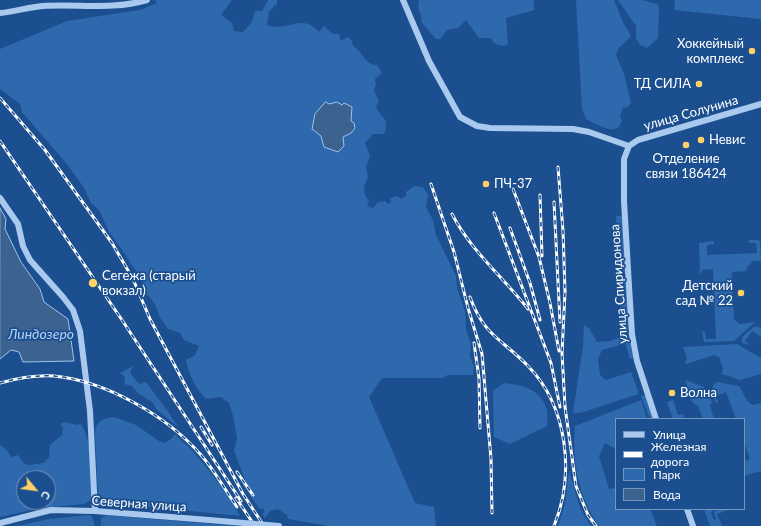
<!DOCTYPE html>
<html>
<head>
<meta charset="utf-8">
<style>
	body { margin:0 }
	#map { position:relative; width:761px; height:526px; overflow:hidden; background:#1b4f8f; font-family:Lato,sans-serif }
	canvas { display:block }
	.legend { position:absolute; left:615px; top:418px; width:130px; height:92px; box-sizing:border-box; background:#1b4f8f; border:1px solid #7695bc; margin:0; padding:5px 7px; list-style:none; font-size:12px; color:#fff }
	.legend li { display:flex; align-items:center; gap:8px; height:20px }
	.legend b { width:20px; border:1px solid #7695bc }
	.north { position:absolute; left:16px; top:470px; width:40px; height:40px; box-sizing:border-box; background:#1b4f8f; border:1px solid #7695bc; border-radius:50%; rotate:119deg; font-size:11px; font-weight:700; line-height:16px; text-align:center; color:#fff }
	.north::after { content:''; display:block; margin:auto; width:14px; height:18px; background:#ffd166; clip-path:polygon(50% 0,100% 100%,50% 72%,0 100%) }
</style>
</head>
<body>
<div id="map">
<canvas width="761" height="526"></canvas>
<ul class="legend">
<li><b style="height:5px;background:#a9c9ee"></b>Улица</li>
<li><b style="height:5px;background:#fff"></b>Железная дорога</li>
<li><b style="height:11px;background:#2e69ad"></b>Парк</li>
<li><b style="height:11px;background:#3c6290"></b>Вода</li>
</ul>
<div class="north">С</div>
</div>
<script>
const ctx = document.querySelector('canvas').getContext('2d');
ctx.lineJoin = 'round';
function paint(path, color) {
  ctx.fillStyle = color;
  ctx.fill(path, 'evenodd');
}
function strokePath(path, color, width, dash) {
  ctx.strokeStyle = color;
  ctx.lineWidth = width;
  ctx.lineCap = dash ? 'butt' : 'round';
  ctx.setLineDash(dash || []);
  ctx.stroke(path);
}
function drawText(font, color, halo, rows, align = 'center') {
  ctx.font = font + ' Lato,sans-serif';
  ctx.lineWidth = 3.5;
  ctx.setLineDash([]);
  ctx.textBaseline = 'middle';
  ctx.strokeStyle = halo;
  ctx.fillStyle = color;
  for (const [text, x, y, turn = 0] of rows) {
    ctx.save();
    ctx.translate(x, y);
    ctx.rotate((+turn || 0) * Math.PI / 180);
    ctx.textAlign = isNaN(turn) ? turn : align;
    if (halo) ctx.strokeText(text, 0, 0);
    ctx.fillText(text, 0, 0);
    ctx.restore();
  }
}
const green = new Path2D(`
	M155,0H232L221,15L232,23L234,31L243,32L252,22L255,11H262L268,0H277V4L269,11L267,25C284,31 296,20 308,24C312,25 316,29 319,32L324,26L333,34H339L341,41L348,37L352,41L353,46C364,53 364,64 378,66L382,73L375,79L376,85L374,90L379,102L376,106C380,119 391,117 384,134H373L365,143L370,156L366,167L368,177L364,187L365,195L369,201L367,206L373,208L378,202L385,201L388,204L391,202L390,198L397,196L401,199L406,196V192L414,186L423,187L428,195L426,207L433,220L436,235L456,276L457,288L465,311L466,329L471,344L470,356L474,367L473,375H448L442,378H382L369,397L415,503L434,507L436,526H328L288,519L287,515L278,509L270,511L265,518L262,514L265,512L263,508L260,509L242,484L245,480L234,451L237,438L233,416L229,403L221,397L206,399C195,388 189,375 186,360L195,355L199,346L184,340L180,333L168,329L159,316L156,306L149,296L144,294L143,279L133,267L125,254L109,232L99,210L91,203L84,188L67,164L22,112L20,104L0,89V49L67,21L140,10L157,3ZM342,105L351,112V121L353,126L351,133L324,147L321,136L315,131L314,125Z
	M419,0H534V10L506,18L508,45C500,47 494,45 491,38H479L466,20L458,28L447,30L440,39H436L422,23L420,12L418,8Z
	M576,0H614L623,22L631,36L618,49L616,55L624,74L631,102L628,107L623,108L620,115L622,121C621,123 620,125 619,127C610,134 594,123 586,119L582,109Z
	M618,0H642L657,4L659,6L658,38L647,48L640,45L636,38V26Z
	M675,0H761V19L674,10Z
	M616,216H625L627,273L619,274Z
	M749,240H759L760,242L761,261H753L748,266L746,271L732,272L734,319L739,324L755,322L734,341L704,342L702,331L705,332L706,339H716L713,269L702,270V273H700L699,243L714,241V244L707,245V255L757,253L756,243H749Z
	M619,279H626L630,330L623,333Z
	M584,325L589,328L597,342L611,341L622,336L624,344L602,350L598,359L600,375L606,380L631,372L639,394L580,413H573L583,346Z
	M755,326L761,328V337L752,331L745,341L750,345L745,344L741,342L743,336Z
	M630,332L636,358L630,359L623,336Z
	M737,344L761,358V374L740,380L722,374L723,368L719,357L714,355L686,364L685,362L687,358L683,347Z
	M133,366L130,373L139,384L146,382L169,413L178,427L157,410L152,402L138,393L132,386L124,384L125,377L120,373Z
	M685,380L704,387L712,402L710,405L714,419H703L698,406L692,402Z
	M717,382L739,386C744,393 745,402 753,405L761,403V471L744,476V461L750,459L744,442V419H736L726,392L716,396L718,403H716L711,391L714,384Z
	M504,383C523,385 541,389 547,410C548,415 547,421 547,426L510,444L494,437L493,391Z
	M648,394L657,419H650L641,396Z
	M641,400L647,419H616V449L605,443L599,456L609,489L616,488V509H650L657,526H599C578,496 572,462 575,426Z
	M673,400L678,415L683,414L684,419H673L667,402Z
	M114,417L136,425L159,441L164,443L170,440L175,434C180,440 186,444 191,449C209,470 227,492 240,516L101,502L98,496L95,432C97,420 103,419 114,417Z
	M64,422L77,425L81,424C93,443 91,472 93,495L91,500L84,504L40,508L0,517V445L7,450L11,457L18,455L24,463L28,465L44,463L49,457L50,445L62,435L63,428L60,424ZM24,478H48V502H24Z
	M569,470L580,508L591,526H558L565,504Z
	M704,509H714L711,513L714,520L716,519L714,512L720,509H731L717,514L722,526H710Z
	M88,515L92,516L95,526H17L49,519Z
	M107,515L236,526H101V518Z`);
const water = new Path2D(`
	M326,102L329,104L337,102L342,105L344,103L352,107L351,121L354,123L355,128L351,133L343,137L344,146L338,152L324,147L321,136L312,129L315,114Z
	M0,208L6,219L5,229L21,262L40,289L44,302L68,319L74,361L23,362L19,352L11,350L0,359Z`);
const minor = new Path2D(`
	M403,0L429,61L460,117L477,126L490,128L573,129L589,132L629,146
	M0,13C14,12 28,7 43,6C78,4 113,10 147,0
	M0,198L18,224L23,246L30,260L63,297L73,310L80,331L90,411L95,511
	M656,419L637,361L632,334L629,286L624,201V159L629,146L638,140L761,104
	M687,509L693,526
	M0,523L51,510L95,511L209,520`);
const rail = new Path2D(`
	M0,98L45,150L112,243L133,279L150,319L243,494L264,526
	M0,141L122,320L241,501
	M558,167L563,231L565,292L562,353L565,407L576,486L588,515L596,526
	M431,184L454,252L468,308L482,354L491,459L492,513
	M513,189L539,257L550,303L559,351
	M540,195L542,256
	M554,202L560,322
	M494,213L551,363L560,407
	M452,214C471,251 503,277 528,309
	M510,228L530,283L540,320
	M470,297C484,336 502,339 528,366C568,407 575,475 554,526
	M474,343L479,378L480,428
	M0,383C18,378 36,375 54,376C106,381 167,416 201,455C215,471 225,490 237,507
	M201,427L212,445
	M237,472L253,495
	M236,498L255,526`);
const minorBridge = new Path2D(`
	M209,520L279,526`);
const markers = [
	[752,51,4,"#ffd166"],
	[699,84,4,"#ffd166"],
	[701,140,4,"#ffd166"],
	[686,145,4,"#ffd166"],
	[486,184,4,"#ffd166"],
	[93,283,5,"#ffd166"],
	[741,293,4,"#ffd166"],
	[672,393,4,"#ffd166"]
];
const poiNames = [
	["Хоккейный",744,44,"right"],
	["комплекс",744,59,"right"],
	["ТД СИЛА",691,84,"right"],
	["Невис",709,140],
	["Отделение",686,159,"center"],
	["связи 186424",686,174,"center"],
	["ПЧ-37",494,184],
	["Сегежа (старый",102,276],
	["вокзал)",102,291],
	["Детский",733,286,"right"],
	["сад № 22",733,301,"right"],
	["Волна",680,393]
];
const streetNames = [
	["улица Солунина",691,113,-16],
	["улица Спиридонова",619,284,-94],
	["Северная улица",139,504,4]
];
const waterNames = [
	["Линдозеро",41,334]
];
paint(green, '#2e69ad');
paint(water, '#3c6290');
strokePath(water, '#9cc4f0', 1);
strokePath(minor, '#a9c9ee', 6);
strokePath(rail, '#fff', 3);
strokePath(rail, '#1b4f8f', 1.5, [4.5]);
strokePath(minorBridge, '#a9c9ee', 6);
for (const [x, y, r, color] of markers) {
  const dot = new Path2D();
  dot.arc(x, y, r, 0, 2 * Math.PI);
  ctx.fillStyle = color;
  ctx.fill(dot);
  strokePath(dot, '#1b4f8f', 1.5);
}
drawText('13px', '#fff', '#1b4f8f', poiNames, 'left');
drawText('13px', '#fff', '#1b4f8f', streetNames);
drawText('italic 14px', '#b5d3f5', '#1b4f8f', waterNames);
</script>
</body>
</html>
